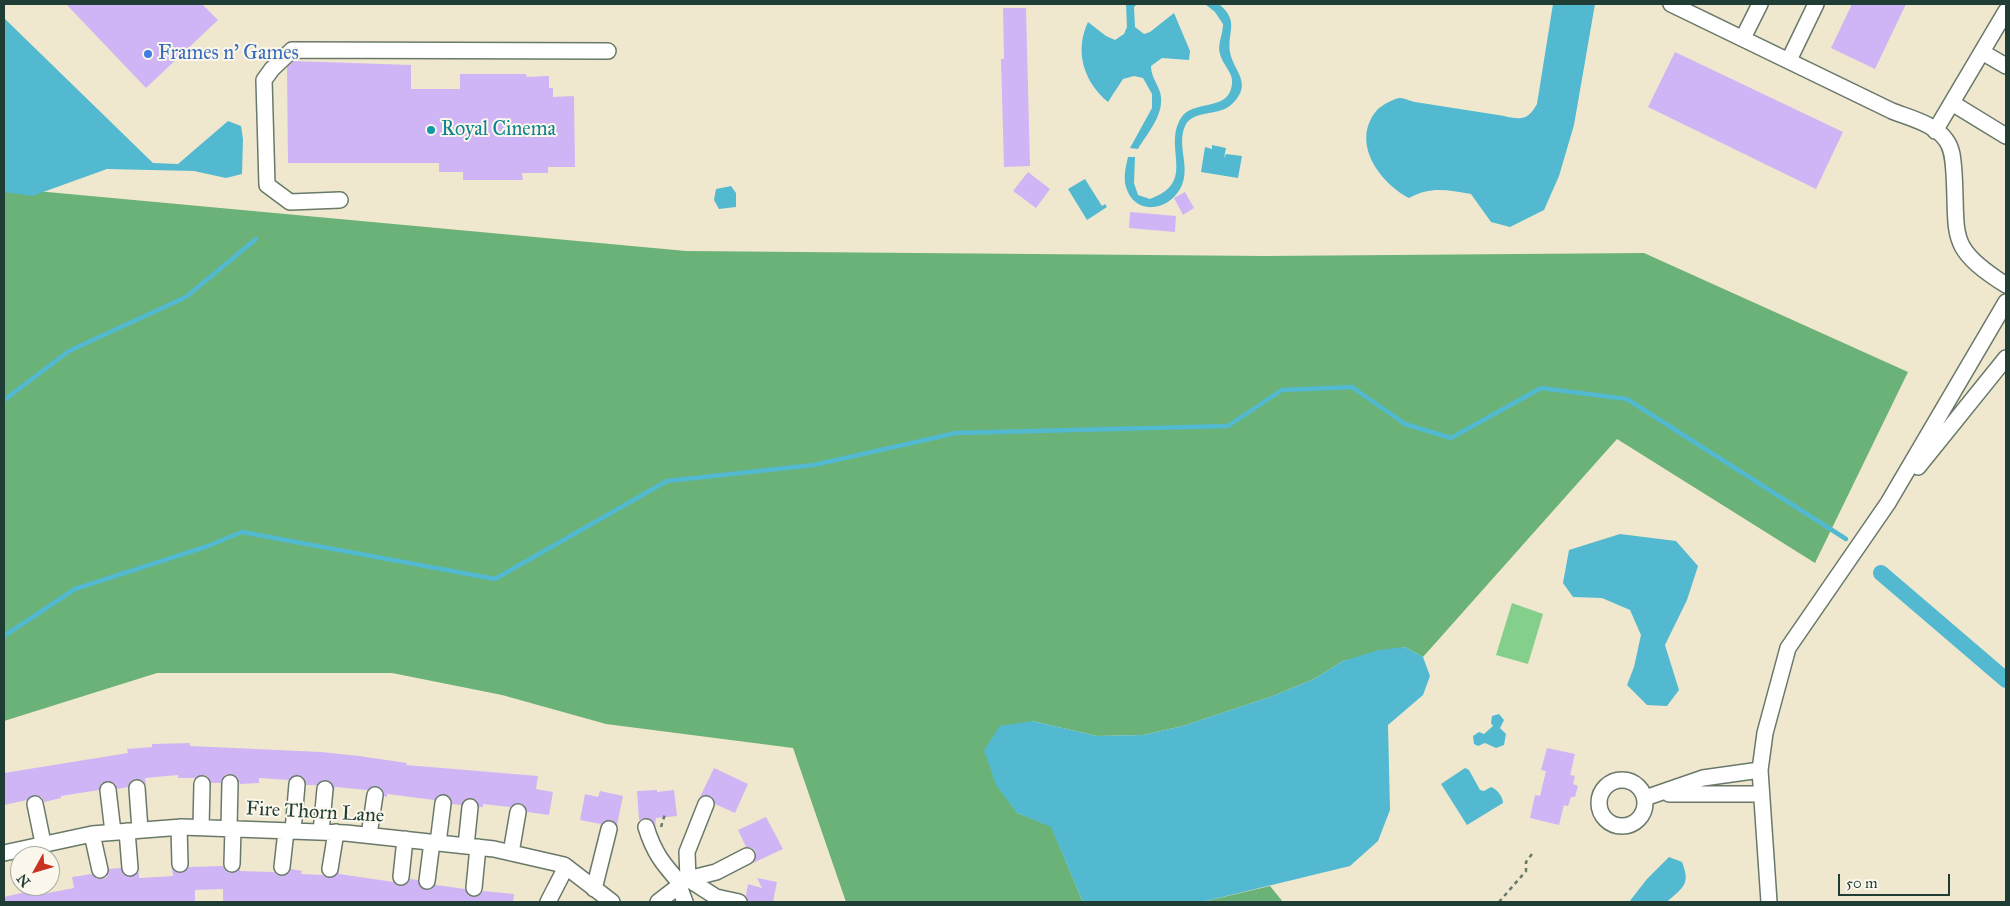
<!DOCTYPE html>
<html>
<head>
<meta charset="utf-8">
<style>
	body { margin:0 }
	#map { position:relative; width:2010px; height:906px; overflow:hidden; background:#f0e8ce; font-family:"IM FELL Great Primer",serif }
	canvas { display:block }
	.frame { position:absolute; inset:0; border:5px solid #1f3d34; pointer-events:none }
	.north { position:absolute; left:10px; top:846px; width:50px; height:50px; box-sizing:border-box; background:#fbf7ec; border:1px solid #a3ada2; border-radius:50%; rotate:231deg; font-size:14px; font-weight:700; line-height:20px; text-align:center; color:#1f3d34 }
	.north::after { content:''; display:block; margin:auto; width:18px; height:22px; background:#c8321e; clip-path:polygon(50% 0,100% 100%,50% 72%,0 100%) }
	.scale { position:absolute; left:1838px; top:874px; width:112px; height:22px; box-sizing:border-box; border:2px solid #1f3d34; border-top:0; padding-left:6px; font-size:15px; line-height:18px; white-space:nowrap; color:#1f3d34; -webkit-text-stroke:4px #fbf7ec; paint-order:stroke }
</style>
</head>
<body>
<div id="map">
<canvas width="2010" height="906"></canvas>
<div class="frame"></div>
<div class="north">N</div>
<div class="scale">50 m</div>
</div>
<script>
const ctx = document.querySelector('canvas').getContext('2d');
ctx.lineJoin = 'round';
function paint(path, color) {
  ctx.fillStyle = color;
  ctx.fill(path, 'evenodd');
}
function strokePath(path, color, width, dash) {
  ctx.strokeStyle = color;
  ctx.lineWidth = width;
  ctx.lineCap = dash ? 'butt' : 'round';
  ctx.setLineDash(dash || []);
  ctx.stroke(path);
}
function drawText(font, color, halo, rows, align = 'center') {
  ctx.font = font + ' "IM FELL Great Primer",serif';
  ctx.lineWidth = 4;
  ctx.setLineDash([]);
  ctx.textBaseline = 'middle';
  ctx.strokeStyle = halo;
  ctx.fillStyle = color;
  for (const [text, x, y, turn = 0] of rows) {
    ctx.save();
    ctx.translate(x, y);
    ctx.rotate((+turn || 0) * Math.PI / 180);
    ctx.textAlign = isNaN(turn) ? turn : align;
    if (halo) ctx.strokeText(text, 0, 0);
    ctx.fillText(text, 0, 0);
    ctx.restore();
  }
}
const green = new Path2D(`
	M1512,603L1543,614L1528,664L1496,655Z`);
const forest = new Path2D(`
	M4,188L686,251L1265,256L1644,253L1908,372L1815,563L1617,439L1423,657L1405,647L1343,661L1314,679L1273,696L1183,726L1143,735L1097,736L1032,721L1017,813L1051,826L1082,900L1086,902H846L793,748L606,724L502,695L392,673H157L4,721Z
	M1270,886L1283,902H1202Z`);
const water = new Path2D(`
	M1126,4H1137L1134,7L1135,27L1144,34L1150,32L1174,13L1190,51L1189,60L1162,58L1151,66C1151,76 1157,83 1160,92C1166,113 1148,132 1138,149L1130,148L1152,108V94L1143,78L1134,76L1123,79L1108,102C1084,82 1074,52 1088,22L1106,36L1115,40L1124,34L1127,27Z
	M1205,4H1219C1240,22 1227,31 1230,52C1233,71 1254,83 1232,104C1219,117 1193,109 1185,126C1176,146 1192,169 1180,189C1167,212 1134,215 1126,187C1123,177 1126,166 1128,157H1135L1134,183L1138,195L1150,199C1198,182 1162,148 1181,118C1192,100 1225,111 1231,89C1236,74 1224,68 1220,54C1217,45 1223,34 1223,24L1215,12Z
	M1553,4H1595L1574,125L1559,176L1544,210L1510,227L1491,222L1471,194C1447,190 1431,186 1409,198C1379,182 1350,142 1377,110C1382,105 1393,99 1400,98C1405,98 1410,101 1415,102C1443,106 1470,111 1498,115C1505,116 1514,119 1521,118C1529,117 1533,111 1537,104Z
	M4,18L153,163L178,164L228,121L241,126L243,139L242,174L226,178L194,171L107,169L32,196L4,192Z
	M1212,145L1226,148L1224,158L1226,154L1242,156L1238,178L1201,172L1205,147L1212,149Z
	M1085,179L1102,206L1105,204L1107,207L1087,220L1068,189Z
	M731,186L736,193V207L719,209L714,200L716,189Z
	M1620,534L1676,541L1698,566L1687,600L1665,645L1679,690L1667,706L1647,705L1627,685L1634,667L1641,635L1630,610L1602,598L1573,597L1563,583L1569,550Z
	M1405,647L1423,657L1430,676L1423,695L1388,725L1390,810L1378,841L1350,866L1202,902H1086L1082,900L1051,827L1017,813L996,785L984,750L1000,726L1032,721L1097,736L1143,735L1183,726L1273,696L1314,679L1343,661L1379,650Z
	M1499,714L1504,720L1500,728L1506,734L1504,745L1496,748L1485,743L1478,746L1474,744L1473,736L1479,732L1484,734L1493,726L1491,723L1492,716Z
	M1465,768L1469,770L1480,790L1484,791L1491,787C1497,789 1503,797 1503,803L1467,825L1441,784Z
	M1669,857L1682,862C1691,885 1683,887 1667,902H1629L1647,879Z`);
const stream = new Path2D(`
	M4,400L69,351L186,297L256,239
	M4,636L75,589L208,546L242,532L495,579L667,481L814,465L956,433L1228,426L1282,390L1352,387L1405,424L1451,438L1541,388L1627,399L1846,539`);
const canal = new Path2D(`
	M1881,573L2006,680`);
const building = new Path2D(`
	M66,4H202L218,20L146,88Z
	M1852,4H1906L1875,69L1831,48Z
	M1003,8H1026L1030,166L1004,167L1001,59H1004Z
	M1675,52L1843,132L1816,189L1648,107Z
	M294,61L411,65V89H460V74H526L527,77L549,76V88H553V97L574,96L575,167H548V173H522L523,180H463V172H439V163H288L287,67Z
	M1028,172L1050,189L1036,208L1013,191Z
	M1185,192L1194,208L1183,215L1174,198Z
	M1130,212L1176,216L1175,232L1129,228Z
	M190,743V746L321,752L359,756L407,763L406,765L538,776L536,789L553,792L549,815L527,812L524,805L519,803L510,807L483,804V807H479L476,800L470,798L466,799L461,805L452,804L449,796L444,794L439,795L434,800L387,794V797L384,796L381,788L376,786L367,790L335,787L334,791L330,781L322,780L317,785H306L303,777L297,775L289,780L259,778V783L240,784L238,778L231,774L225,775L221,783H211L207,776L203,775L195,778H178V775L145,778L146,786L142,780L136,779L131,781L128,787L117,789L115,784L107,781L102,783L99,790L61,796V798L44,802L42,797L34,795L27,800L4,805V773L128,753L127,749L152,747V744Z
	M1547,748L1575,754L1570,775L1575,776L1573,784L1578,786L1575,797H1571L1568,806L1564,805L1559,825L1530,818L1535,795L1540,796L1546,771L1541,770Z
	M714,768L748,784L735,813L715,804L710,796L700,797Z
	M657,790V792L674,790L677,816L656,818L655,826L648,818L639,820L637,791Z
	M600,791L623,796L617,825L611,820L601,824L580,820L585,794L598,797Z
	M766,817L783,849L753,863L756,857V852L752,848L746,847L738,830Z
	M223,866L227,872L231,873L240,868V871L274,872L281,876L286,875L291,869L302,871L301,874L323,875L329,878L337,875L339,870V874L394,882L401,886L405,885L410,879L418,880L419,885L425,890L431,889L436,883V885L465,889L468,895L473,897L478,896L483,891L514,894L513,902H223V889L195,890V902H4V897L26,892L25,886H41L43,894L74,888L72,877L92,874L97,879H102L107,877L109,869L121,868L123,874L130,877L139,872V878L173,876L172,869L181,873L189,867Z
	M757,878L777,882L773,902H748L746,895L748,884L762,888Z`);
const path = new Path2D(`
	M661,827L665,814
	M1499,902L1526,871V862L1532,854`);
const minor = new Path2D(`
	M1671,4L1892,111C1910,118 1935,124 1946,140C1953,149 1953,162 1954,173C1958,237 1946,247 2006,285
	M1743,38L1760,4
	M1982,52L2006,66
	M1789,60L1816,4
	M1952,103L2006,136
	M1935,131L2006,11
	M340,200L290,202L267,185L264,80L272,69L292,50L608,51
	M1918,467L2006,358
	M1599 803a23 23 0 1 1 46 0a23 23 0 1 1-46 0Z
	M137,788L140,830
	M108,790L113,832
	M1669,794H1761
	M1645,798L1703,778L1760,770
	M35,804L43,843
	M179,827L180,864
	M201,827L202,784
	M646,827C654,853 663,864 681,884
	M229,828L230,783
	M127,831L130,868
	M293,831L297,784
	M321,832L325,789
	M92,834L100,870
	M369,835L375,795
	M438,843L443,803
	M466,846L470,807
	M4,853L92,834L182,827L346,833L494,849L564,865L612,902
	M511,853L518,812
	M232,864L233,828
	M282,867L286,831
	M330,869L336,832
	M401,877L405,839
	M688,879L687,852L706,804
	M688,879L716,897L739,902
	M427,881L432,842
	M679,886L685,902
	M474,888L478,847
	M594,889L609,829
	M548,902L566,867
	M658,902L688,879L716,872L747,856
	M1769,902L1760,770L1765,733L1788,648L1888,503L2006,302`);
const markers = [
	[148,54,5,"#3f7fe0"],
	[431,130,5,"#0f9aa8"]
];
const shopNames = [
	["Frames n' Games",158,54]
];
const cultureNames = [
	["Royal Cinema",441,130]
];
const streetNames = [
	["Fire Thorn Lane",315,813,3]
];
paint(green, '#84cf8c');
paint(forest, '#6bb278');
paint(water, '#52b9d0');
strokePath(stream, '#52b9d0', 4.5);
strokePath(canal, '#52b9d0', 16);
paint(building, '#cfb5f5');
strokePath(minor, '#68796a', 18);
strokePath(path, '#68796a', 2.5, [4, 4]);
strokePath(minor, '#fff', 15);
for (const [x, y, r, color] of markers) {
  const dot = new Path2D();
  dot.arc(x, y, r, 0, 2 * Math.PI);
  ctx.fillStyle = color;
  ctx.fill(dot);
  strokePath(dot, '#fbf7ec', 2);
}
drawText('20px', '#366cbe', '#fbf7ec', shopNames, 'left');
drawText('20px', '#0d838f', '#fbf7ec', cultureNames, 'left');
drawText('20px', '#1f3d34', '#fbf7ec', streetNames);
</script>
</body>
</html>
